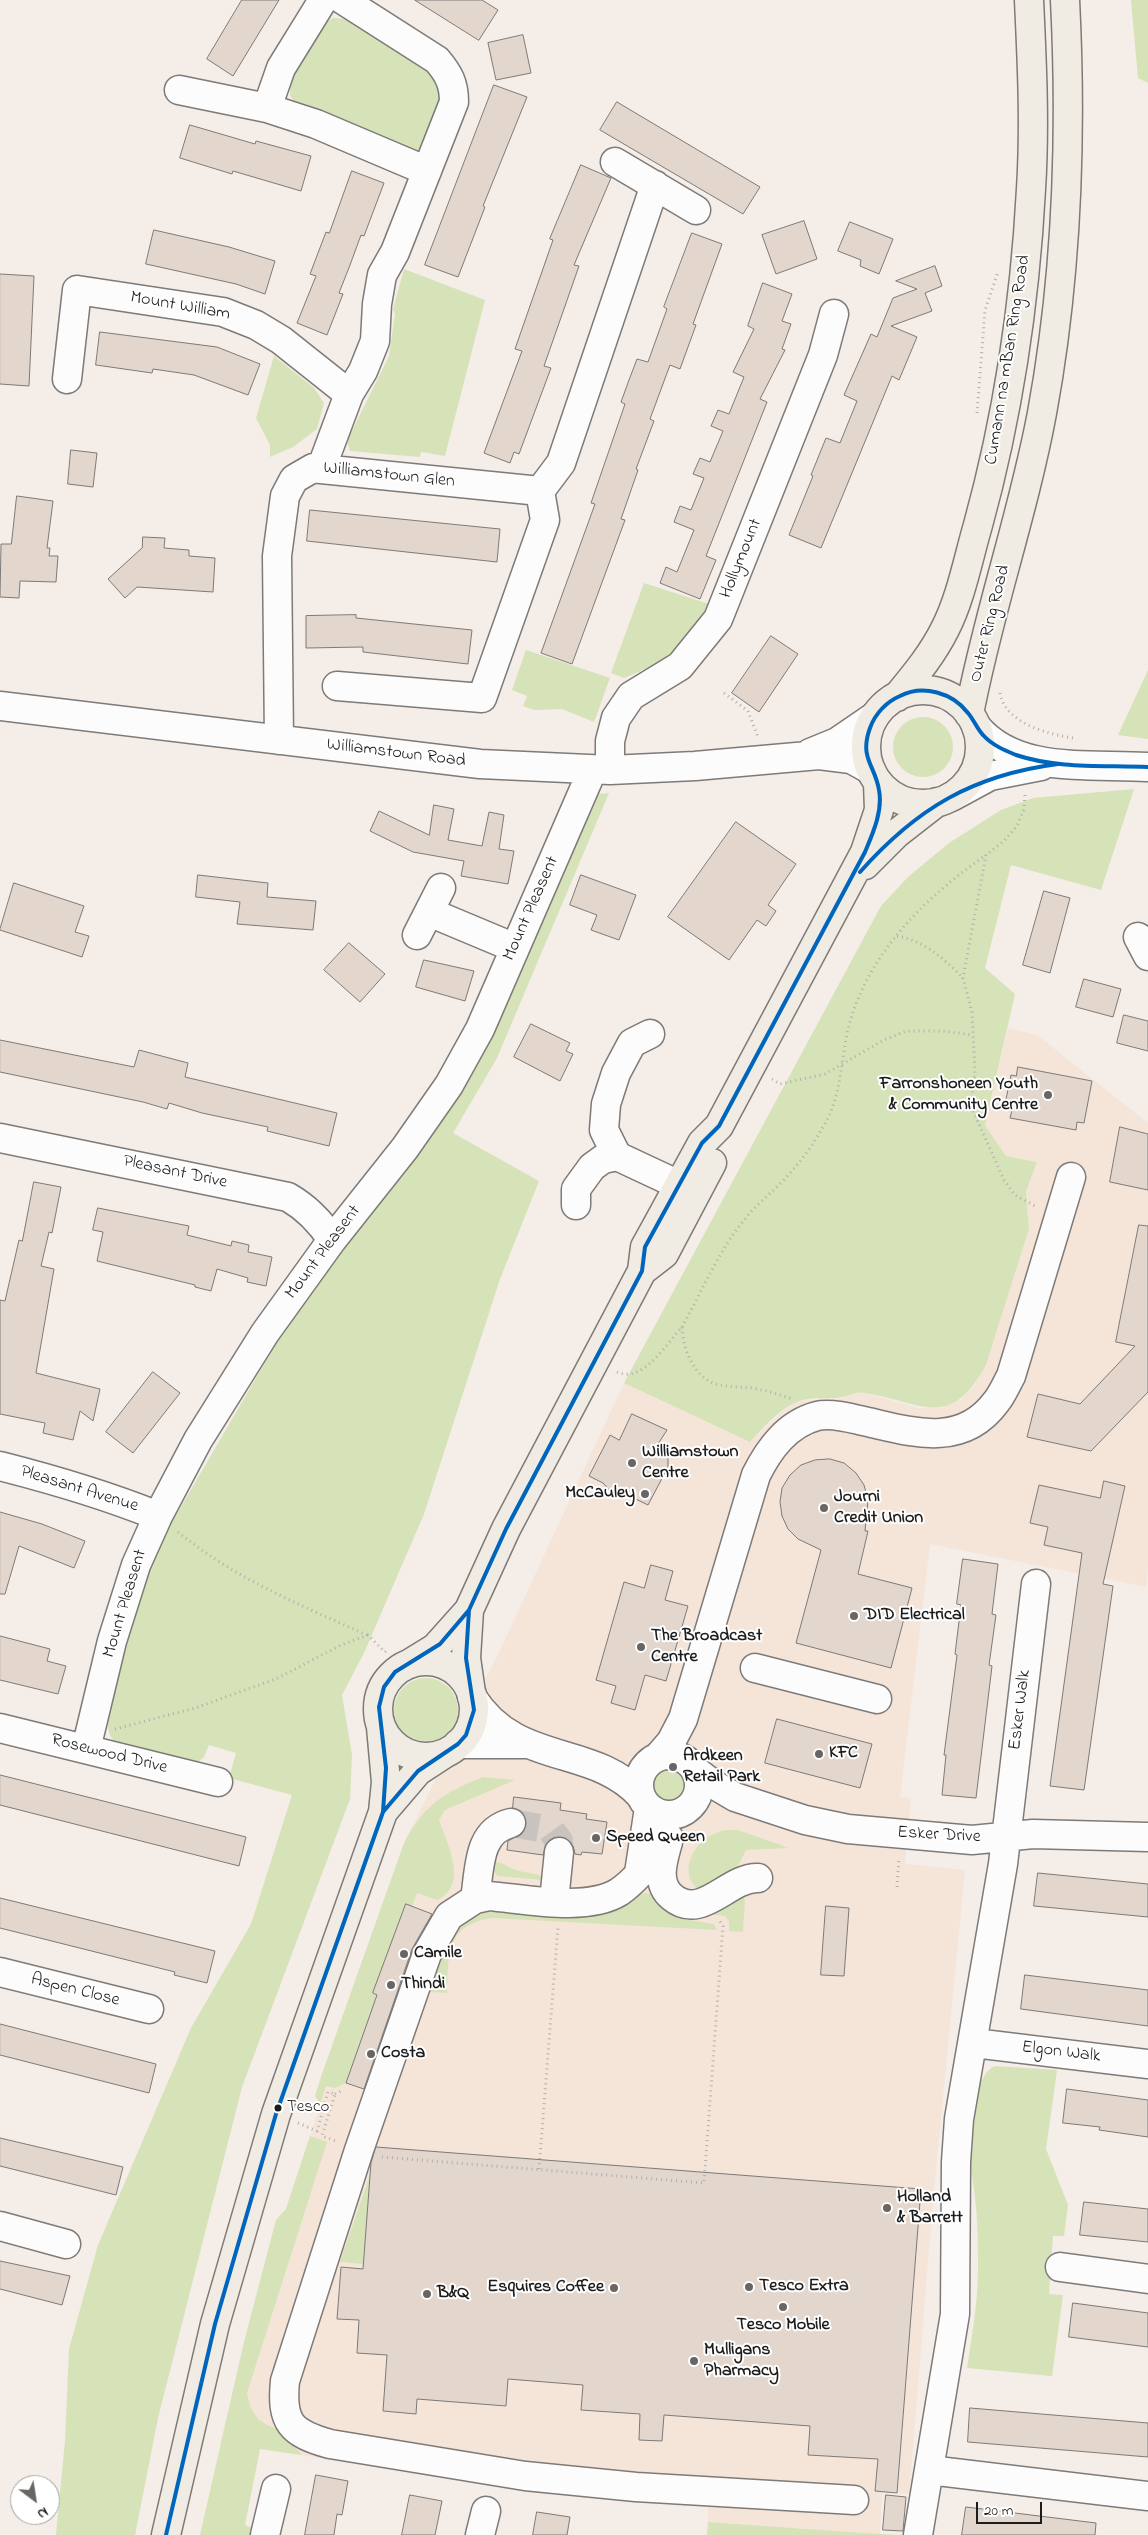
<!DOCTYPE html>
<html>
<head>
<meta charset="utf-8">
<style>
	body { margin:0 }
	#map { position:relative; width:1148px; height:2535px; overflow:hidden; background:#f4ede8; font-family:"Indie Flower",sans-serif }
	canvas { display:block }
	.north { position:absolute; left:10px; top:2475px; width:50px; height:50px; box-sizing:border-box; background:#fff; border:1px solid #a4a4a4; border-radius:50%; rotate:149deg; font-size:14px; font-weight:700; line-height:20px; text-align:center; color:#1c1c1c }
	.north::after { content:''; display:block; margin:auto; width:18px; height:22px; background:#686563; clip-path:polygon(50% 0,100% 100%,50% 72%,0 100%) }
	.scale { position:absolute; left:976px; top:2502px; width:66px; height:22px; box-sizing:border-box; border:2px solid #1c1c1c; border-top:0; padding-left:6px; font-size:15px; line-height:18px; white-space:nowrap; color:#1c1c1c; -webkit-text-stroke:4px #fff; paint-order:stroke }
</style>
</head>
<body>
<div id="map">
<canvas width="1148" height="2535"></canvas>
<div class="north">N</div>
<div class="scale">20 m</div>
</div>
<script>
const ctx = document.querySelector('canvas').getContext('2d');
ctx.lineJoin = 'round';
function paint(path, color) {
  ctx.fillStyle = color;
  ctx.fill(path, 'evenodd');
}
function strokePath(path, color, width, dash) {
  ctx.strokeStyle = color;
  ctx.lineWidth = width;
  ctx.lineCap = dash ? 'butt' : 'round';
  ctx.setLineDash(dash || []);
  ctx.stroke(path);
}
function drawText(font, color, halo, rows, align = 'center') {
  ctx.font = font + ' "Indie Flower",sans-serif';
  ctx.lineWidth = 4;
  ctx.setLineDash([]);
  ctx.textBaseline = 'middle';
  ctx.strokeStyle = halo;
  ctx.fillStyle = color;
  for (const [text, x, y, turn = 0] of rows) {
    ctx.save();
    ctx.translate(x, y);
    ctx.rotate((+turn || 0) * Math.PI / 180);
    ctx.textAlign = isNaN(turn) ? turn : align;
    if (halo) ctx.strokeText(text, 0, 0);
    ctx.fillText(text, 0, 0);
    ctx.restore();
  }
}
const built = new Path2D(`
	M1008,1028L1037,1035L1148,1123V1569L1146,1587L930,1544L900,1797L911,1798L905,1864L965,1870L934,2190L909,2494L882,2492L880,2534L708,2522V2507L533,2490L220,2443L276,2220L286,2209L320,2105L315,2096L322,2074L404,1843L502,1646L624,1383L750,1442L784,1410L800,1401L842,1398L862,1392L919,1408H941L961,1399L975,1384L986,1365L1029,1229L1026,1192L1037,1162L1006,1156L985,1125Z`);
const green = new Path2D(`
	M1131,0H1148V83L1138,78Z
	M333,18L349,19L422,64L439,85L441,102L421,149L414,152L296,105L290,95L291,78L325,23Z
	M404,269L485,300L445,456L421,452L420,457L350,451L347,441L389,356L395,314L393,309Z
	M274,356L314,388L324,403L317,429L293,447L270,457V445L256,418Z
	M644,583L709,604C683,647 671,659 624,678L611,673Z
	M526,650L610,678L594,722L562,709L534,710L523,706L527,696L512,690Z
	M1148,670V739L1118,735Z
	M893 747a30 30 0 1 1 60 0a30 30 0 1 1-60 0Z
	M1134,789L1101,890L1011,865L985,968L1015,994L985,1125L1006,1156L1037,1162L1026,1192L1029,1229L986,1365C949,1432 922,1402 865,1393C857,1391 850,1396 842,1397C829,1400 814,1396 800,1401C780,1408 764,1427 750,1442L624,1383L881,906L908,877L949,843L1001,810L1033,798Z
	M609,793L497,1058L453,1133L539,1181L500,1279L424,1514L364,1653L342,1695L352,1755L350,1799L242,2087L158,2418L135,2535H56L65,2441L69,2349L98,2245L191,2028L251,1924L292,1795L229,1778L236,1753L209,1745L204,1757L195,1765L116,1744C108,1735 107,1726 108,1714L139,1598L150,1566L171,1524L281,1335L319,1279L441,1123L484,1050L599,794Z
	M394 1710a32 32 0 1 1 64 0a32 32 0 1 1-64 0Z
	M653 1786a16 16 0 1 1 32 0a16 16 0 1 1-32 0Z
	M483,1777L515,1780L445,1810L439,1820C448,1846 469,1885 437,1900L417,1893L346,2083L335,2088L326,2086L320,2104L315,2096L322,2074L404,1843C423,1806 444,1792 483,1777Z
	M725,1830H738L789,1848L746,1850L736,1870L702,1891C679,1879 689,1851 706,1838C712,1834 719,1832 725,1830Z
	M496,1862C503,1863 505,1865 511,1868C521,1873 533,1872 544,1877L543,1880L498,1876L493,1871L491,1864Z
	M647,1893L653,1895L684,1919L714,1924L717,1930L491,1918C445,1926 449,1955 447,1993L430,1992L448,1940L458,1925L470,1916L504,1909L603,1915L640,1894Z
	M742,1893L745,1901L743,1932L729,1931V1922L725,1916L698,1912Z
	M995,2066L1057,2070L1046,2149L1068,2205L1064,2236H1053L1049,2294L1063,2295L1052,2376L967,2368C972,2335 978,2302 978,2269C978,2248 978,2228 976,2207C975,2195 973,2182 971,2169C969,2146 971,2075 995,2066Z
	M310,2136L327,2142L247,2393L250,2406L258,2419L267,2425L278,2429L302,2455L260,2449L245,2525L254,2529L256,2535H200L244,2342L276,2220L286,2209Z
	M371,2172L363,2264L340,2262Z
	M708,2522L880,2534L899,2535H707Z`);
const building = new Path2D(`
	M242,0H279L233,76L207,59Z
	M415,0H482L498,10L479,40Z
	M523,35L531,73L496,80L488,43Z
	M494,85L527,97L483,206L485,207L458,277L425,265Z
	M617,102L760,187L743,214L600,130Z
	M190,125L255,144L256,141L311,156L301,191L233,171L232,174L180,158Z
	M581,165L611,178L574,265L579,266L544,366L551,368L519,454L514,452L510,463L484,453L522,351L515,349L553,240L550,239Z
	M352,171L384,183L364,236L361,235L350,265L339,293L343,294L327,335L297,323L316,276L310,274L326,232L329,233Z
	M804,221L817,259L776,274L762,235Z
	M850,222L893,239L879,274L860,266L861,260L838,251Z
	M154,230L229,247L275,261L265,294L236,284L146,264Z
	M692,233L722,244L693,324L696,325L680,369L670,365L650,419L654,421L636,469L638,470L621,519L625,520L572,664L541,653L595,504L591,503L625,404L621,402L629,380L637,359L648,362L667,309L664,307Z
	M935,266L942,286L925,293L932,311L891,326L917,337L899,380L892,376L821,548L789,535L813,476L811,475L826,438L840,443L857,401L844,395L871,334L877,337L893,298L917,289L896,281Z
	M0,274L34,276L29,386L0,384Z
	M763,283L792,294L782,321L791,324L782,349L785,350L760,399L767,402L706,556L716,560L700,599L660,583L666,567L677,572L694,530L674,522L680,506L691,510L704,478L693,474L700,458L710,462L723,431L711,426L718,410L729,414L744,377L733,372L754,329L748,326Z
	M100,332L217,347L260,364L248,395L194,375L153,369L152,373L96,365Z
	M71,450L97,453L93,487L68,484Z
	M17,496L53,501L47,548H50L49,556H58L56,582L20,581L19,598L0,597L1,544H11Z
	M310,510L500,529L497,562L307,541Z
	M143,537L165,538L164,548L189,550V556L215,558L213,592L137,587L125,598L108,579L142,548Z
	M356,615V618L472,630L468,664L363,652V647L306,648V616Z
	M771,636L798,654L759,712L732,693Z
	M434,805L454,809L448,840L482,846L489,812L504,815L499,849L514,851L508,884L461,876L464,861L413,852L370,831L379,811L429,835Z
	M736,822L796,864L768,905L776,911L766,926L757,920L729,960L668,917Z
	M198,875L268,883L267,897L316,901L313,930L237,924L240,902L196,897Z
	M581,875L636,895L619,940L591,930L597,915L570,905Z
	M14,883L84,906L75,932L89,936L82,957L0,930Z
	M1044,891L1070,898L1050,973L1023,965Z
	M349,943L385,974L360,1002L324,970Z
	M424,960L474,971L465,1001L416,987Z
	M1084,979L1121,989L1113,1017L1076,1007Z
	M1124,1015L1148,1021V1051L1117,1043Z
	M531,1024L570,1043L566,1051L573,1054L560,1081L514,1057Z
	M0,1040L134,1067L139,1050L188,1063L185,1077L337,1113L329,1146L267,1131L268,1127L202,1113L169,1103L167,1109L143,1102L0,1072Z
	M1018,1067L1092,1081L1084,1123L1077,1122L1076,1130L1010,1118L1012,1110L1004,1109L1011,1075L1016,1076Z
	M1120,1127L1148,1134V1190L1110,1182Z
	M34,1182L61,1187L52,1233L49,1232L41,1266L54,1269L36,1373L100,1389L93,1421L80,1411L73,1440L43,1433L45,1423L0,1414V1300L5,1301L19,1240L22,1241Z
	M98,1208L189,1226L187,1235L231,1246L232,1241L249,1245L248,1252L272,1257L266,1286L247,1282L248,1278L217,1269L211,1291L195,1287V1285L97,1261L103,1232L93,1230Z
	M1139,1225L1148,1226V1392L1091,1451L1027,1437L1038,1394L1080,1404L1135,1346L1116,1342Z
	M153,1372L180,1393L133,1453L106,1432Z
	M632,1414L667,1430L658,1444L668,1459V1467L648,1505L627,1495L612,1493L603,1483L589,1476L610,1435L619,1440Z
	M830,1459L844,1463L856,1473L864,1485L868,1500L865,1531H868L858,1574L912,1588L891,1668L796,1643L821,1550L798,1539L788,1529L782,1516L780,1502L782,1488L790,1475L801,1465L815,1460Z
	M1104,1481L1125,1486L1103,1584L1113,1586L1084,1790L1050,1786L1082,1553L1044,1545L1048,1527L1030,1523L1039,1485L1100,1498Z
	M0,1512L42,1524L85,1541L74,1568L19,1546L5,1594H0Z
	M963,1559L998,1564L992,1614L996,1615L989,1665L992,1666L976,1798L942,1795L946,1755H944L957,1655L955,1654L961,1605L957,1604Z
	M651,1565L673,1571L665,1600L688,1606L666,1681L645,1675L635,1710L611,1703L616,1686L596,1680L624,1582L644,1588Z
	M0,1636L50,1649L47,1661L66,1666L58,1694L0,1680Z
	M777,1719L872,1744L860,1788L765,1763Z
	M0,1775L246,1837L239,1866L0,1805Z
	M514,1797L561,1803L560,1810L587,1814L586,1819L607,1822L602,1854L582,1852L581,1855L575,1854L573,1846L568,1840L560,1836L553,1838L547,1842L543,1855L507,1850L508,1841L523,1833L526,1825L525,1817L521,1811L513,1808Z
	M1038,1873L1148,1884V1917L1034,1906Z
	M0,1898L215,1951L207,1983L174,1975L175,1972L0,1928Z
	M406,1904L432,1914L412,1949L364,2089L346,2083L377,1995L373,1993Z
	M826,1906L849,1908L844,1976L821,1975Z
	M1025,1975L1148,1990V2026L1021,2009Z
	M0,2024L156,2064L149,2093L0,2055Z
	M1067,2089L1148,2100V2137L1099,2130L1100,2127L1063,2123Z
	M0,2138L123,2167L116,2195L0,2166Z
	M376,2147L921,2189L897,2493L875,2491L878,2459L808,2455L810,2426L664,2415L662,2441L639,2440L640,2414L581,2410L583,2385L508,2379L506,2406L417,2399L416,2414L383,2411L387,2355L357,2353L359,2320L337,2319L341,2267L363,2269L371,2163Z
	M1084,2202L1148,2209V2242L1080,2235Z
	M0,2261L70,2276L62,2305L0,2289Z
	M1073,2303L1148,2313V2347L1069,2337Z
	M970,2408L1148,2423V2457L968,2442Z
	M316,2475L348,2481L342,2515L337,2514L334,2535H305Z
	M410,2495L442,2501L435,2535H402Z
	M886,2495L906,2497L903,2531L883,2530Z
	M966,2507L1096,2523L1095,2535H962Z
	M537,2512L570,2517L567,2535H533Z`);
const minorTunnel = new Path2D(`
	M511,1823L551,1830L559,1841V1852`);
const path = new Path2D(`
	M977,413L985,310L998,272
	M724,693L748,711L758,737
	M1000,693C1005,723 1047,734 1073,738
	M1025,795L1024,809L1017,826L1004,841L986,855L963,978L972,1012L975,1073L972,1094L973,1111L1004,1180L1015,1195L1037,1207
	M897,936C925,941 943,958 962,977
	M772,1079L780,1084L825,1074L884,1040L906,1031H943L973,1035
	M682,1327C702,1291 719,1250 745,1219C758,1202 776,1190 790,1173C803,1159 814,1143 823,1127C843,1095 840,1057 850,1022C870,951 927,896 986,855
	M617,1372C643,1384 667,1343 682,1327C683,1348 693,1377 716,1384C727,1387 739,1387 751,1388C765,1390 778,1394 792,1399
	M178,1532C234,1578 302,1606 367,1635
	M115,1729L195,1708L234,1694L276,1679L341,1645L368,1635L385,1652L388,1649
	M897,1887L899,1858
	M335,2094L343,2090
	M298,2123L317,2131L328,2092L335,2094L322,2136L336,2141
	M382,2157L704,2183L722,1940L723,1926L720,1921
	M539,2169L558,1927`);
const minor = new Path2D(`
	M323,0L281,68L267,108L316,124L427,171
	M179,90L267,108
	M615,162L696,210
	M67,379L77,290L223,312L256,325L281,340L349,394
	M321,469L349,394L363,371L375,341L377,304L382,275L395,252L454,102C454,84 449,74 437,60L343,0
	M337,686L482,698L545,520L540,491L561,463L655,185
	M0,706L480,764L610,770L695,766L819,755L851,759L871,770
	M976,726C1016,775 1091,763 1148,767
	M279,740L277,556L285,496L294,479L313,468L321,469L540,491
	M810,753L837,742L875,716
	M610,770V741L616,718L631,696L680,666L718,619L823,355L834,314
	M953,796L990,776L1041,766
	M429,912L515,948
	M417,935L441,888
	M1138,937L1148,956
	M0,1138L288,1197C307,1208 320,1221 332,1240
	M617,1156L604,1130L606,1104L616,1073L632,1043L650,1034
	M576,1205V1189L592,1167L603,1159L617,1156L679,1185
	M0,1466C55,1480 106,1495 158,1516
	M755,1668L877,1699
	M472,1697C517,1768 593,1743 641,1796
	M0,1728L218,1782
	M458,1744H525
	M86,1749L112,1641L136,1565L158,1516L198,1440L265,1333L332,1240L405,1148L449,1085L480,1029L592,771
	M639 1785a30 30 0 1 1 60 0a30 30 0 1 1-60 0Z
	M658,1757L671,1742L683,1719L756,1475C769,1449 787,1424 817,1416C829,1413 847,1417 859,1420C906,1430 960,1451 996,1402C1002,1395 1006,1385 1011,1376L1071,1177
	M696,1771L713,1784L735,1797L805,1820L848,1829L972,1840L1033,1834L1148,1837
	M669,1838C653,1857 639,1878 619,1892C587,1912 525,1899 489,1896L475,1899L449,1916L427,1954L359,2150L285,2381C281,2422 290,2433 330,2444L525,2476L636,2487L854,2500
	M668,1842C663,1860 655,1883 672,1897C702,1922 728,1877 758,1878
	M639,1873L649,1808
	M475,1899C480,1869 477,1831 511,1823
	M554,1901L559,1852
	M0,1972L149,2009
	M974,2043L1148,2064
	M0,2226L66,2244
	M1060,2267L1148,2279
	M929,2470L1148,2496
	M265,2535L276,2489
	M480,2535L486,2511
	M918,2535L955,2314L956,2162L959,2119L1003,1864L1036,1584`);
const major = new Path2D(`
	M866 747a57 57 0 1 1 114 0a57 57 0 1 1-114 0Z
	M897,697C915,675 932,655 945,629C961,598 968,559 978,525C1008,416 1025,302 1031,189C1035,126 1032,63 1029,0
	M969,714C988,613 1023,515 1042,413C1067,277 1072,138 1065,0
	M865,865L896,834L937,802
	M642,1271L664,1254L712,1163
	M378 1709a48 48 0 1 1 96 0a48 48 0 1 1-96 0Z
	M409,1664L435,1648L469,1610
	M471,1693L466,1658L469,1610L506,1529L642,1271L645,1247L655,1229L702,1143L719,1126L865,852L879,810L878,783
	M383,1812L418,1771L444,1754
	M166,2535L215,2324L276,2114L383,1812L386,1782L381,1727`);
const bus1 = new Path2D(`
	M860,872C917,808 973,775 1058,764
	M383,1812L418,1771L458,1744L466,1735L474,1710L466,1658L469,1610L506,1529L642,1271L645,1247L702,1143L719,1126L865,852C873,833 883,811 879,790C875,765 859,758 870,728C875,714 886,702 900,696C923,684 953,693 968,713C974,720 977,729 983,735C992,745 1004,750 1016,755C1058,769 1104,765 1148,767
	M166,2535L215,2324L276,2114L383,1812L386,1768L379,1707L384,1687L395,1672L440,1644L469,1610`);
const markers = [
	[1048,1095,5,"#686563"],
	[632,1463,5,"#686563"],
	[645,1494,5,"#686563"],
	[824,1508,5,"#686563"],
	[854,1616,5,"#686563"],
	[641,1647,5,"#686563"],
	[819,1754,5,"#686563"],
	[673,1767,5,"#686563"],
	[596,1838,5,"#686563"],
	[404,1954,5,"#686563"],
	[391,1985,5,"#686563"],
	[371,2054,5,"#686563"],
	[278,2108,4.5,"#1c1c1c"],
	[887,2208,5,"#686563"],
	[749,2287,5,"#686563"],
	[614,2288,5,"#686563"],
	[427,2294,5,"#686563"],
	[783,2307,5,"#686563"],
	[694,2361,5,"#686563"]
];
const busNames = [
	["Tesco",287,2108]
];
const streetNames = [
	["Mount William",180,307,10],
	["Cumann na mBan Ring Road",1009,360,-81],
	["Williamstown Glen",389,476,6],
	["Hollymount",742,559,-68],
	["Outer Ring Road",991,624,-76],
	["Williamstown Road",396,754,7],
	["Mount Pleasent",532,909,-66],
	["Pleasant Drive",175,1173,12],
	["Mount Pleasent",324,1253,-53],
	["Pleasant Avenue",79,1490,17],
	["Mount Pleasent",126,1604,-73],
	["Esker Walk",1021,1710,-83],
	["Rosewood Drive",109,1755,14],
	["Esker Drive",939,1836,3],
	["Aspen Close",75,1991,14],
	["Elgon Walk",1061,2053,7]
];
const poiNames = [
	["Farronshoneen Youth",1038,1085,"right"],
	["& Community Centre",1038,1106,"right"],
	["Williamstown",642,1453],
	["Centre",642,1474],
	["McCauley",635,1494,"right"],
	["Journi",834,1498],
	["Credit Union",834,1519],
	["DID Electrical",864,1616],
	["The Broadcast",651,1637],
	["Centre",651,1658],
	["KFC",829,1754],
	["Ardkeen",683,1757],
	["Retail Park",683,1778],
	["Speed Queen",606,1838],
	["Camile",414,1954],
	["Thindi",401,1985],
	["Costa",381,2054],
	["Holland",897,2198],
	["& Barrett",897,2219],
	["Tesco Extra",759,2287],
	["Esquires Coffee",604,2288,"right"],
	["B&Q",437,2294],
	["Tesco Mobile",783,2326,"center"],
	["Mulligans",704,2351],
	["Pharmacy",704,2372]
];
paint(built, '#f5e5d9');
paint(green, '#d6e3b8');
paint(building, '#e2d6cd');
strokePath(building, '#7d7a78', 1);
strokePath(minorTunnel, '#c9c3bf', 28, [28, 14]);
strokePath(minor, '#7d7a78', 31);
strokePath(major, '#7d7a78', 31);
strokePath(path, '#b0afae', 3, [1, 4]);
strokePath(minor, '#fdfcfc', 28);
strokePath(major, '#f1ece3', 28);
strokePath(bus1, '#0065bd', 4);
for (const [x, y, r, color] of markers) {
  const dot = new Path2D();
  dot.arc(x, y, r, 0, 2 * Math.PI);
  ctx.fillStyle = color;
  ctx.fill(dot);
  strokePath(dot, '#fff', 2);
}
drawText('17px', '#1c1c1c', '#fff', busNames, 'left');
drawText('18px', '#1c1c1c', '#fff', streetNames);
drawText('bold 18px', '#1c1c1c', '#fff', poiNames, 'left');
</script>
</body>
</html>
